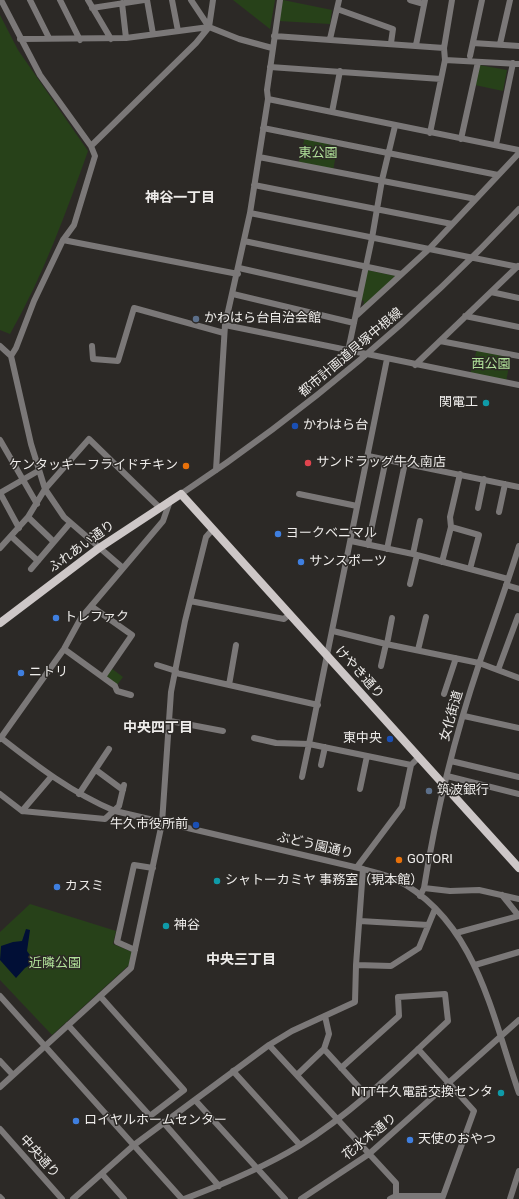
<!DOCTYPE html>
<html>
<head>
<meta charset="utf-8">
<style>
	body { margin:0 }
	canvas { display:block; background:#2c2926 }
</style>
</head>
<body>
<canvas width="519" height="1199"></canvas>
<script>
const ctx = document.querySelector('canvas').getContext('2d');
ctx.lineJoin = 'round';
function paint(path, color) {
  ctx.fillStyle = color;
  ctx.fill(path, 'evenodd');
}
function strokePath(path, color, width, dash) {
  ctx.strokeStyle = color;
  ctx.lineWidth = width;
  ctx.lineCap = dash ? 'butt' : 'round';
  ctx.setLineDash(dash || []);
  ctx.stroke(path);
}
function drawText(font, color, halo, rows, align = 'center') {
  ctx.font = font + ' Roboto,"Noto Sans JP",sans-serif';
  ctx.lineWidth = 3;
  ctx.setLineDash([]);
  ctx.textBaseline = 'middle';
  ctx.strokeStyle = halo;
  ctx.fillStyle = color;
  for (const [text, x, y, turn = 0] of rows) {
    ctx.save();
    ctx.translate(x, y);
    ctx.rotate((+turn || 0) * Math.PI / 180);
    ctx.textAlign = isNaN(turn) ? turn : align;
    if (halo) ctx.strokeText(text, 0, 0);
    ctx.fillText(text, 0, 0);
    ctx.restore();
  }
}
const green = new Path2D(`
	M233,0H275L270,29Z
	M283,0L332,10L330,24L279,21Z
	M0,15L18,50L88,151C66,213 43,276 10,334L0,330Z
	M479,65L507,70L503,91L475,85Z
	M305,137L338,143L333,171L298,164Z
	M367,270L396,276L363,307L364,301L361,300Z
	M477,349L511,355L506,382L470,375Z
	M111,668L123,677L117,685L106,676Z
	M30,904L116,931L113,944L132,952L129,965L52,1035L0,980V932Z`);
const water = new Path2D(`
	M26,929L30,930L27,951L35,962L25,968L16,978L0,960L1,946L13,942L22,941Z`);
const minor = new Path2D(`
	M1,0L40,75L91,146L95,156L74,225L63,240L34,301L16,348L11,356L31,444L45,489L64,517L123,568
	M30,0L49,38
	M60,0L80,40
	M88,0L111,39
	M147,0L153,34
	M172,0L178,31
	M191,0L209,27
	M410,0L424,4
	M122,3L126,38
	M92,8L144,0
	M337,9L393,29L391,43
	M274,36L444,48
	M20,39L126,38L209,27L239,39L272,48
	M330,39L339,0
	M473,43L519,46
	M500,44L510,0
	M416,45L425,0
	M470,56L482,0
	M445,60L519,64
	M270,67L441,79
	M268,99L519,150
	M332,112L340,71
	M263,128L498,175
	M430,133L445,60L444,48L452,0
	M461,139L478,62
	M496,145L513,63
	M91,146L196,43L209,27L213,0
	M259,157L476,199
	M254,185L452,224
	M250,213L519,267
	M63,240L238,274
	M244,241L401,274
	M239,268L359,295
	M491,292L519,298
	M233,294L354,323
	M357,315L429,249L519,153
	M465,316L519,327
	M225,325L519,385
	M440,341L519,356
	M0,346L11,356
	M92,346L93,359L118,361L134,308L224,333
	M348,351L372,238L382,180L395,126
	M387,359L309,744L411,765
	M415,365L518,266
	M0,440L37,504
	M368,456L519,487
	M216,470L225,325L250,213L268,99L267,90L280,0
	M0,493L38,471
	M0,493L19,528
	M181,494C307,410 416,319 519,209
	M299,494L357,506
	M478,508L484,479
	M499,512L505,484
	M28,517L54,542
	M451,527L450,517L460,474
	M12,537L38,561
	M351,541L413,554L508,579
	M368,545L386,459
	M0,548L28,517L45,489L89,439L160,508
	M387,549L405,463
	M413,554L420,521
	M442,562L451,527L479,535L470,569
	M31,569L70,523
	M410,584L417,555
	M506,585L519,589
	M190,601L284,619L290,614
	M91,606L132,635L103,677
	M333,631L386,644L479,663L519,678
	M387,644L392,618
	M64,649L115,686L117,691L131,695
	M418,650L426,617
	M157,665L176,671
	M381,666L386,644
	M498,670L518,616
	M176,673L318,705
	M229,685L236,645
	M444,694L456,658
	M464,716L519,728
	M170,721L223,731
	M0,737C37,766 72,793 115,811L363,869C373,872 385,874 395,879C476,919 492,1016 519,1093
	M254,738L276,743L309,744L302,777
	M0,739L64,649L81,618L163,521L170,501
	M451,761L519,777
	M321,765L325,747
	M96,770L123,790
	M447,776L519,794
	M360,789L367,756
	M0,794L22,811L105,819L119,806L124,785
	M79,794L109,749
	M22,811L51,777
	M357,867L402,807L411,765L419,757
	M424,888L450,891L479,890L519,899
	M502,895L519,916
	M420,896L424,888C436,812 455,735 480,661C493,623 507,585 519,546
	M360,921L428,925
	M456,933L519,916
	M135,950L117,942L134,865L153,868
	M356,965L363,869
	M475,965L519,952
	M0,996L182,1199
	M68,1025L150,1116L184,1090L100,996
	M269,1045L396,1183V1196L390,1199
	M324,1049L366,1095
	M418,1049L474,1111L442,1199
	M0,1061L13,1075
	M233,1071L300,1145
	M298,1074L324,1049L329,1034L325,1016
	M0,1087L131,968L162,823L171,692L185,621L206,537L213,529
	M195,1100L285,1199
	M163,1122L219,1186
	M0,1129L62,1199
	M102,1174L124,1199
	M396,1196H443
	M0,1197L2,1199
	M73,1199L134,1145L269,1045L292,1031L355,1002L356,965L391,966L419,948L435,909
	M184,1199C224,1184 263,1168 299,1146C354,1112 401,1065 448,1021L445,994L398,997L399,1016L341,1068
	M301,1199L369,1154L519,1020
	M510,1199L519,1171`);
const major = new Path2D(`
	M0,623L99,548L181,494L519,868`);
const markers = [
	[196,319,4,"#5c6f8a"],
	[486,403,4,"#0f9aa8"],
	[295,426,4,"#1a4fb4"],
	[308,463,4,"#e0444e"],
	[186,466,4,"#e8710a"],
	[278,534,4,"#3f7fe0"],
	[301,562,4,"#3f7fe0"],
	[56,618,4,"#3f7fe0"],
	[21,673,4,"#3f7fe0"],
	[390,739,4,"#1a4fb4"],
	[429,791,4,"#5c6f8a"],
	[196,825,4,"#1a4fb4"],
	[399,860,4,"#e8710a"],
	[217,881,4,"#0f9aa8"],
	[57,887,4,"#3f7fe0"],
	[166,926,4,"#0f9aa8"],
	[501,1093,4,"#0f9aa8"],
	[76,1121,4,"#3f7fe0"],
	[410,1140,4,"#3f7fe0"]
];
const parkNames = [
	["東公園",318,154],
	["西公園",491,365],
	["近隣公園",55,964]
];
const poiNames = [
	["かわはら台自治会館",204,319],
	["関電工",478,403,"right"],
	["かわはら台",303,426],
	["サンドラッグ牛久南店",316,463],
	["ケンタッキーフライドチキン",178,466,"right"],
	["ヨークベニマル",286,534],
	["サンスポーツ",309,562],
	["トレファク",64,618],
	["ニトリ",29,673],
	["東中央",382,739,"right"],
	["筑波銀行",437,791],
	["牛久市役所前",188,825,"right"],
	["GOTORI",407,860],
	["シャトーカミヤ 事務室（現本館）",225,881],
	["カスミ",65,887],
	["神谷",174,926],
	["NTT牛久電話交換センタ",493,1093,"right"],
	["ロイヤルホームセンター",84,1121],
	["天使のおやつ",418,1140]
];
const streetNames = [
	["都市計画道貝塚中根線",351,353,-40],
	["ふれあい通り",82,547,-36],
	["けやき通り",359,673,48],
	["女化街道",452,716,-74],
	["ぶどう園通り",315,846,13],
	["花水木通り",370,1137,-39],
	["中央通り",39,1157,48]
];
const neighbourhoodNames = [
	["神谷一丁目",180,198],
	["中央四丁目",158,728],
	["中央三丁目",241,960]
];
paint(green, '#274119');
paint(water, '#010f36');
strokePath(minor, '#7b7878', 6);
strokePath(major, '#cdc7c7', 8);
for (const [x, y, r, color] of markers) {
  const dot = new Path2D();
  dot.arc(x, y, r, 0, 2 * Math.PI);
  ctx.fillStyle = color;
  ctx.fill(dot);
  strokePath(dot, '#2c2926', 1.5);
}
drawText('13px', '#b0e199', '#2c2926', parkNames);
drawText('13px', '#eeecea', '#2c2926', poiNames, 'left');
drawText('13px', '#eeecea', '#2c2926', streetNames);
drawText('bold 14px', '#eeecea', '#2c2926', neighbourhoodNames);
</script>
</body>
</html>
